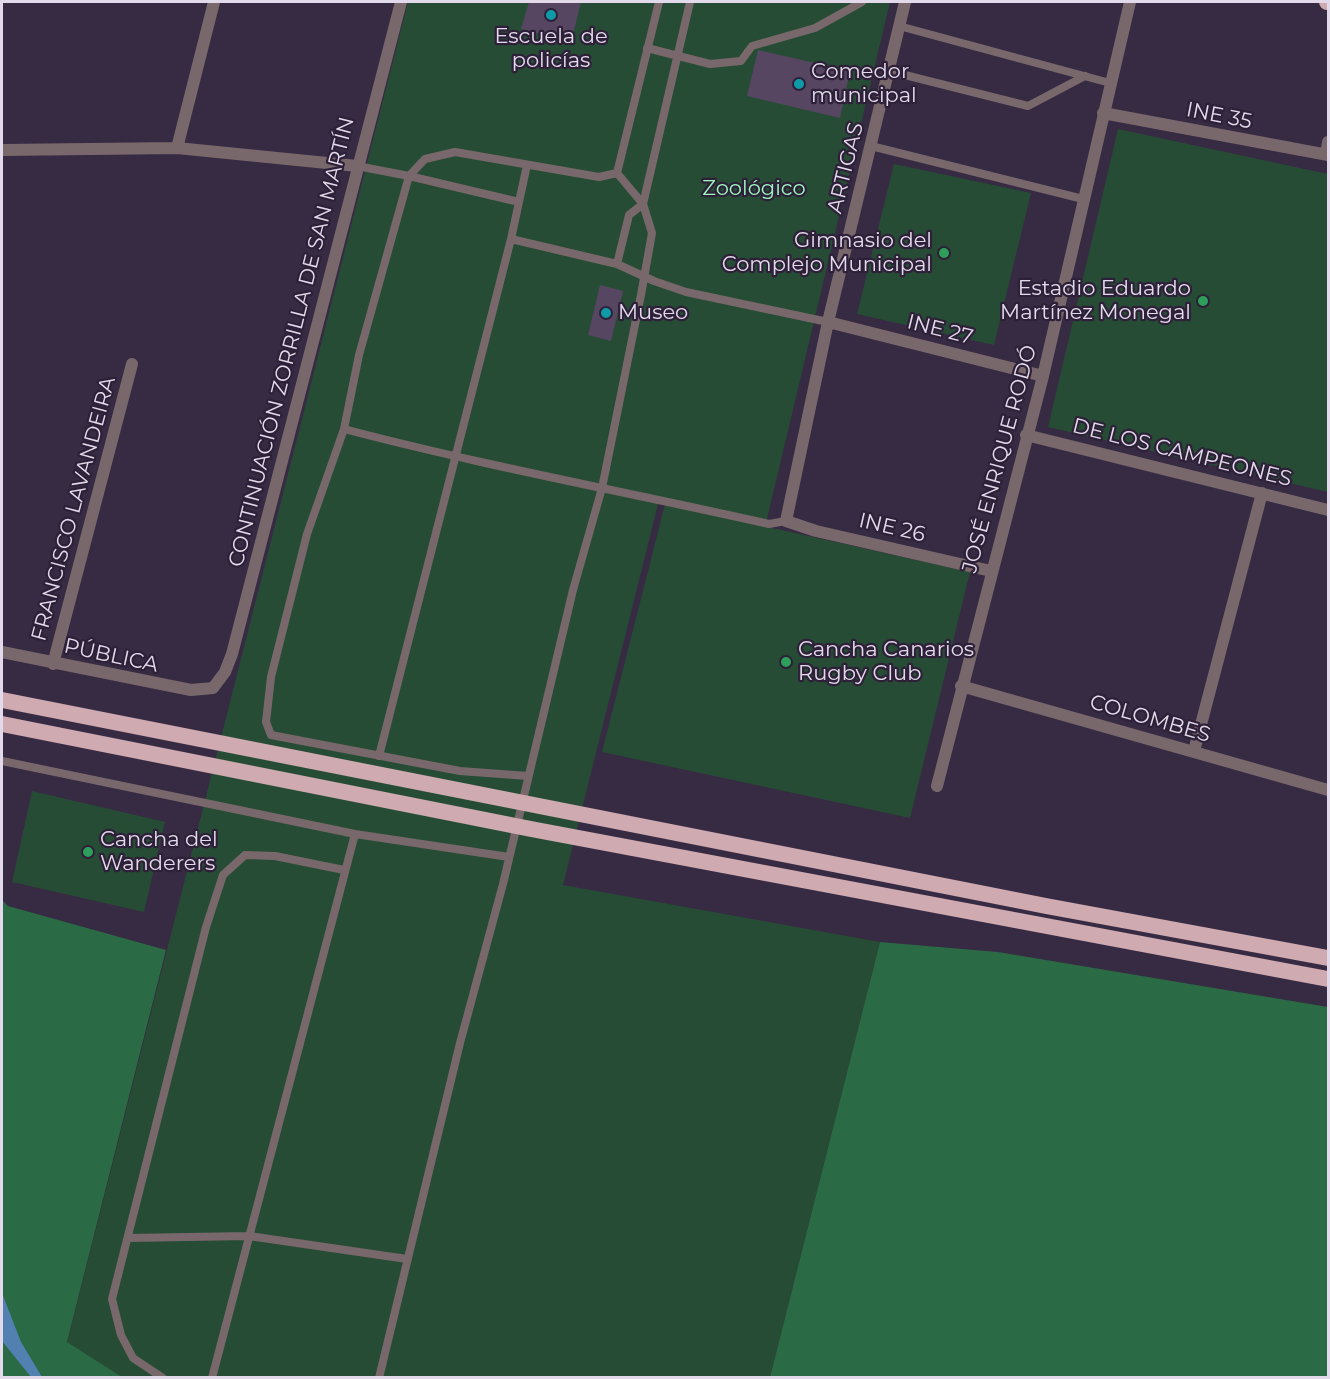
<!DOCTYPE html>
<html>
<head>
<meta charset="utf-8">
<style>
	body { margin:0 }
	#map { position:relative; width:1330px; height:1379px; overflow:hidden; background:#372a43; font-family:Montserrat,sans-serif }
	canvas { display:block }
	.frame { position:absolute; inset:0; border:3px solid #e2daea; pointer-events:none }
</style>
</head>
<body>
<div id="map">
<canvas width="1330" height="1379"></canvas>
<div class="frame"></div>
</div>
<script>
const ctx = document.querySelector('canvas').getContext('2d');
ctx.lineJoin = 'round';
function paint(path, color) {
  ctx.fillStyle = color;
  ctx.fill(path, 'evenodd');
}
function strokePath(path, color, width, dash) {
  ctx.strokeStyle = color;
  ctx.lineWidth = width;
  ctx.lineCap = dash ? 'butt' : 'round';
  ctx.setLineDash(dash || []);
  ctx.stroke(path);
}
function drawText(font, color, halo, rows, align = 'center') {
  ctx.font = font + ' Montserrat,sans-serif';
  ctx.lineWidth = 4.5;
  ctx.setLineDash([]);
  ctx.textBaseline = 'middle';
  ctx.strokeStyle = halo;
  ctx.fillStyle = color;
  for (const [text, x, y, turn = 0] of rows) {
    ctx.save();
    ctx.translate(x, y);
    ctx.rotate((+turn || 0) * Math.PI / 180);
    ctx.textAlign = isNaN(turn) ? turn : align;
    if (halo) ctx.strokeText(text, 0, 0);
    ctx.fillText(text, 0, 0);
    ctx.restore();
  }
}
const green = new Path2D(`
	M408,2H890L766,523L659,500L563,885L880,942L770,1377H122L67,1343Z
	M1118,129L1328,174V492L1048,427Z
	M894,164L1031,193L994,345L857,314Z
	M665,504L970,572L910,818L602,752Z
	M32,791L165,822L144,912L12,882Z`);
const forest = new Path2D(`
	M2,900L8,906L166,950L67,1342L122,1377H2Z
	M880,942L998,952L1328,1007V1377H770Z`);
const water = new Path2D(`
	M2,1293L21,1342L42,1377H31L2,1341Z`);
const building = new Path2D(`
	M529,2H581L571,43L521,29Z
	M758,50L850,71L840,118L747,96Z
	M600,285L623,291L611,341L588,335Z`);
const service = new Path2D(`
	M899,26L1110,83
	M647,48L710,64L741,61L752,46L815,28L862,2
	M889,71L1028,106L1085,76
	M871,146L1083,199
	M357,166L409,176L359,355L344,429C485,466 627,492 769,524L786,521
	M617,173L659,2
	M409,176L425,159L455,152L599,177L617,173
	M409,176L519,202
	M511,239L617,264L654,281L686,292L828,322
	M617,264L629,215L643,204L690,2
	M344,429L307,534L271,677L266,722L271,735L460,771L528,776
	M379,756L511,239L527,165
	M2,761L355,834L509,857
	M128,1238L249,1236L407,1259
	M163,1378L133,1358L121,1335L112,1299L206,927L223,875L245,855L275,856L344,870
	M212,1378L355,834
	M379,1378L460,1043L503,884L573,590L602,488L641,295L652,233L643,204L617,173`);
const minor = new Path2D(`
	M905,2L828,322L786,521L816,531L991,571
	M1103,113L1328,155
	M177,148L214,2
	M2,150L177,148L357,166
	M1326,154L1328,142
	M828,322L1043,376
	M1026,435L1328,510
	M2,652L191,690L213,688L225,672L232,654L401,2
	M53,664L132,364
	M961,686L1328,790
	M1194,751L1262,493
	M937,786L1043,376L1130,2`);
const trunk = new Path2D(`
	M1327,2H1328
	M2,700L1046,906L1328,958
	M2,724L531,829L1328,979`);
const markers = [
	[551,15,6,"#0f9aa8"],
	[799,84,6,"#0f9aa8"],
	[944,253,6,"#2e9e5b"],
	[1203,301,6,"#2e9e5b"],
	[606,313,6,"#0f9aa8"],
	[786,662,6,"#2e9e5b"],
	[88,852,6,"#2e9e5b"]
];
const poiNames = [
	["Escuela de",551,37,"center"],
	["policías",551,61,"center"],
	["Comedor",811,72],
	["municipal",811,96],
	["Gimnasio del",932,241,"right"],
	["Complejo Municipal",932,265,"right"],
	["Estadio Eduardo",1191,289,"right"],
	["Martínez Monegal",1191,313,"right"],
	["Museo",618,313],
	["Cancha Canarios",798,650],
	["Rugby Club",798,674],
	["Cancha del",100,840],
	["Wanderers",100,864]
];
const streetNames = [
	["INE 35",1219,116,11],
	["ARTIGAS",846,168,-76],
	["INE 27",940,330,14],
	["CONTINUACIÓN ZORRILLA DE SAN MARTÍN",292,342,-76],
	["DE LOS CAMPEONES",1182,453,14],
	["JOSÉ ENRIQUE RODÓ",1000,459,-75],
	["FRANCISCO LAVANDEIRA",74,509,-75],
	["INE 26",892,528,13],
	["PÚBLICA",111,656,12],
	["COLOMBES",1150,719,16]
];
const parkNames = [
	["Zoológico",754,189]
];
paint(green, '#274c35');
paint(forest, '#2a6a45');
paint(water, '#5281b1');
paint(building, '#564661');
strokePath(service, '#79686b', 8);
strokePath(minor, '#79686b', 12);
strokePath(trunk, '#cfaab0', 16);
for (const [x, y, r, color] of markers) {
  const dot = new Path2D();
  dot.arc(x, y, r, 0, 2 * Math.PI);
  ctx.fillStyle = color;
  ctx.fill(dot);
  strokePath(dot, '#2d2038', 2);
}
drawText('21px', '#e2daea', '#2d2038', poiNames, 'left');
drawText('21px', '#e2daea', '#2d2038', streetNames);
drawText('21px', '#9bf7bc', '#2d2038', parkNames);
</script>
</body>
</html>
